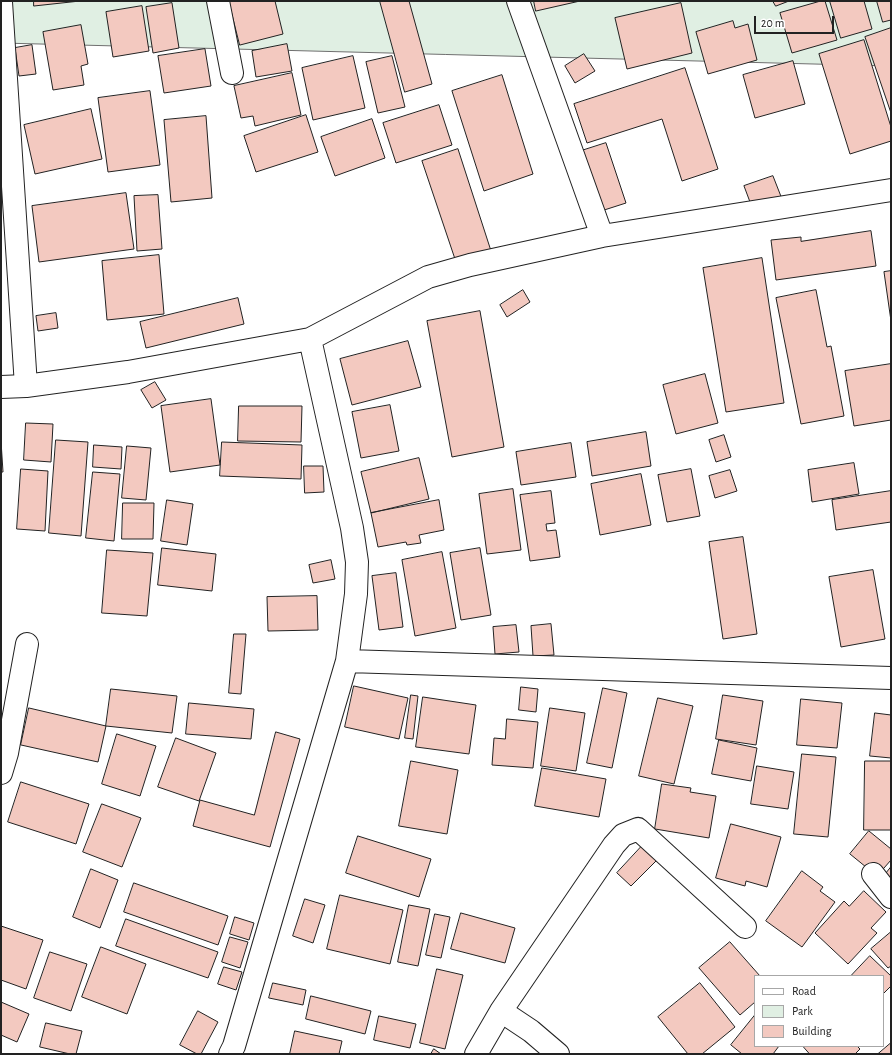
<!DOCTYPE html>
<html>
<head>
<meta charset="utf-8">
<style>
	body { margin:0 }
	#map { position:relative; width:892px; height:1055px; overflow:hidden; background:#fff; font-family:"Alegreya Sans",sans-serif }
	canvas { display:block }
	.frame { position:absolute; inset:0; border:2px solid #222; pointer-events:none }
	.legend { position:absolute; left:754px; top:975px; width:130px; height:72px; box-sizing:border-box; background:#fff; border:1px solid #a7a7a7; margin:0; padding:5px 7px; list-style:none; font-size:12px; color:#222 }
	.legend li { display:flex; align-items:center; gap:8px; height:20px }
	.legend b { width:20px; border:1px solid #a7a7a7 }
	.scale { position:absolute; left:754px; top:16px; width:80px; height:18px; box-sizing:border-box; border:2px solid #222; border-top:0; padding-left:5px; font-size:12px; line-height:14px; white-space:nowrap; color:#222; -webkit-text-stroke:3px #fff; paint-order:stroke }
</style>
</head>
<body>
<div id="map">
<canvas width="892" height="1055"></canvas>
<div class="frame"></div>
<ul class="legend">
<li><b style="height:5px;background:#fff"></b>Road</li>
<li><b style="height:11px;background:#e0efe3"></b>Park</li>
<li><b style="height:11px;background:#f3c9c0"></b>Building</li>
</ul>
<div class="scale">20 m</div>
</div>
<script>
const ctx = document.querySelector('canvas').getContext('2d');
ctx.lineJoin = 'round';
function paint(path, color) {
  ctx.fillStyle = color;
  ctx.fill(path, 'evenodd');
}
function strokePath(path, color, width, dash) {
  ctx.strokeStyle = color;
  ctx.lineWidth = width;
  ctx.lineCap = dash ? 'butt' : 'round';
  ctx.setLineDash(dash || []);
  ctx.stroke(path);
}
const green = new Path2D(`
	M1,1H891V66L1,43Z`);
const building = new Path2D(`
	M34,1H80L34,6Z
	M229,1H275L283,34L240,45Z
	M380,1H409L432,84L405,92Z
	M534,1H580L536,11Z
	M773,1H789L776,6Z
	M821,1H825L837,40L792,53L780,13Z
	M830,1H864L872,29L841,38Z
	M877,1H891V20L883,22Z
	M172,3L179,48L153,53L146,7Z
	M681,3L692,53L627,69L615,18Z
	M142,6L149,51L113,57L106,12Z
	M733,21L735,28L748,24L757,60L708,74L696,32Z
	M81,25L88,64L81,66L84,85L53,90L43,32Z
	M891,28V113L865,37Z
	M864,40L891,127V141L850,154L819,54Z
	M287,44L292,71L256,77L252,51Z
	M32,45L36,74L19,76L15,48Z
	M205,49L211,86L164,93L158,56Z
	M584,54L595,71L575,83L565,66Z
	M353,56L365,108L313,120L302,68Z
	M392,56L405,107L378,113L366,62Z
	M793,61L805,104L755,118L743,75Z
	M685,68L718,169L682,181L662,119L587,143L574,104Z
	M292,73L301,115L255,126L253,116L241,118L234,86Z
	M502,75L533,174L484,191L452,91Z
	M150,91L160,165L108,172L98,98Z
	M439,105L452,145L396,163L383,123Z
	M91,109L102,159L35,174L24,125Z
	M306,115L318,152L256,172L244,136Z
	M206,116L212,198L171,202L164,120Z
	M372,119L385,158L335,176L321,137Z
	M606,143L626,203L598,212L578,152Z
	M458,149L492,254L457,265L422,161Z
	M773,176L782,199L753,210L744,186Z
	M126,193L134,249L39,262L32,206Z
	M158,195L162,249L137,251L134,196Z
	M871,231L876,266L776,280L771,240L801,237V241Z
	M159,255L164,314L107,320L102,261Z
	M762,258L784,403L726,412L703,268Z
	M891,271V321L884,272Z
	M523,290L530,302L507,317L500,305Z
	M816,290L827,347L831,346L844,416L801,424L776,298Z
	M238,298L244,324L146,348L140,322Z
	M480,311L504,447L452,457L427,321Z
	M56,313L58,328L38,331L36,316Z
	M408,341L421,387L352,405L340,359Z
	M891,364V420L854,426L845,371Z
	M705,374L718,423L676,434L663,385Z
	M155,382L166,400L152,408L141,390Z
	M211,399L220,465L170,472L161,406Z
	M390,405L399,451L361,458L352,412Z
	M239,406H302L301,442L238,441Z
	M26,423L53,424L51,462L24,460Z
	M646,432L651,466L592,476L587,442Z
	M724,435L731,457L716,462L709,440Z
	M56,440L88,442L81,536L49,533Z
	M1,441L3,472H1Z
	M222,442L302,445L301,479L220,476Z
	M571,443L576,477L521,485L516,452Z
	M94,445L122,447L121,469L93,467Z
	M127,446L151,448L146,500L122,498Z
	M419,458L429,499L371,513L361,472Z
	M854,463L859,494L812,502L808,470Z
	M304,466H323L324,492L305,493Z
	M21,469L48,471L45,531L17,529Z
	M691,469L700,516L667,522L658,475Z
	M730,470L737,491L715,498L709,476Z
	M93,472L120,474L114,541L86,538Z
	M641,474L651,525L600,535L591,484Z
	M513,489L521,550L487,554L479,494Z
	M551,491L555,523L546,524L547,531L556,530L560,557L530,561L520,495Z
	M891,491V522L836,530L832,500Z
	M167,500L193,504L187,545L161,541Z
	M439,500L444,530L419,535L421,543L407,545L406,542L378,547L371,513Z
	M123,503H154L153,539H122Z
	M743,537L757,634L723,639L709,542Z
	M162,548L216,554L212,591L158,585Z
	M480,548L491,615L461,620L450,553Z
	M107,550L153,553L147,616L102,613Z
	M442,552L456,628L415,636L402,560Z
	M331,560L335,579L313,583L309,565Z
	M873,570L885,639L841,647L829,577Z
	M396,573L403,627L379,630L372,576Z
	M317,596L318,630L268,631L267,597Z
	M551,624L554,655L533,656L531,626Z
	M516,625L519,652L495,654L493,627Z
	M234,634H246L241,694L229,693Z
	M354,686L408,698L399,739L345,727Z
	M521,687L538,689L536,712L519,710Z
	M603,688L627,693L612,768L587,763Z
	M111,689L177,696L172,733L106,726Z
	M411,695L418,696L413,739L405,738Z
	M723,695L763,701L756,745L716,739Z
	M423,697L476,705L469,754L416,747Z
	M658,698L693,706L674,784L639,776Z
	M801,699L842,703L837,748L797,745Z
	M189,703L254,709L251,739L186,734Z
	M29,708L106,726L98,762L21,745Z
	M550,708L585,713L576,771L541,766Z
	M875,713L891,715V758L870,756Z
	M507,719L538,722L533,768L492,765L494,738L505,739Z
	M276,732L300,739L270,847L193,826L200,800L254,815Z
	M117,734L156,746L140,796L102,784Z
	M176,738L216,753L199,801L158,787Z
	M719,740L757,748L751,781L712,774Z
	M802,754L836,757L828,837L794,834Z
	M411,761L458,770L447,834L399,826Z
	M865,761H891V830H864Z
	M757,766L794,772L788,809L751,804Z
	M542,768L606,779L599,817L535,806Z
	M21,782L89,804L76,844L8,822Z
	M662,784L691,788L690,792L716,796L709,838L655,829Z
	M102,804L141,818L122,867L83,852Z
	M731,824L781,837L767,887L746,881L745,886L716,878Z
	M869,831L891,849V860L877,876L850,854Z
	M358,836L431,859L419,897L346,873Z
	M642,846L657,860L631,886L617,873Z
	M891,867V882L884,876Z
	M91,869L118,880L100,928L73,917Z
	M802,871L823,887L820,891L835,902L802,947L766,921Z
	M134,883L228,916L218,945L124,912Z
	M864,891L886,912L871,928L877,933L848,964L815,933L844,901L849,906Z
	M340,895L403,910L390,964L327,949Z
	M305,899L325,905L313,943L293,936Z
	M409,905L430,909L418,966L398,962Z
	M461,913L515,928L505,963L451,949Z
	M435,914L450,917L441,958L426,955Z
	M235,917L254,923L249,940L230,934Z
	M126,919L218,952L208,978L116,946Z
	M1,926L43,940L26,989L1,980Z
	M891,932V966L888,968L871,949Z
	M230,937L248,942L240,968L222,962Z
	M730,942L760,976H755V1002L740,1015L699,968Z
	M101,947L146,964L127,1014L82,997Z
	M50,952L87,964L71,1011L34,998Z
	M870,956L891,976V986L883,994V976H851Z
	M224,967L242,972L236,990L218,984Z
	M437,969L463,975L445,1049L420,1043Z
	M273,983L306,990L303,1005L269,998Z
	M700,983L735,1027L702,1054H688L658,1017Z
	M311,996L371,1011L365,1034L306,1019Z
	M1,1002L29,1014L17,1042L1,1035Z
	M198,1011L218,1022L201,1054H197L180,1045Z
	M755,1015V1046H779L773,1054H742L731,1045Z
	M379,1016L416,1024L410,1048L374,1040Z
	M46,1023L82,1031L76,1054H70L40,1047Z
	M295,1031L342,1041L339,1054H290Z
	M891,1043V1054H878Z
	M803,1046H857L860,1049L855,1054H810Z
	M434,1049L441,1054H431Z`);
const minor = new Path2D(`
	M218,1L232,73
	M518,1L602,236
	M1,2L26,386
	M1,387L26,386L128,372L310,339L428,277L470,265L602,236L891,190
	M347,661L891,678
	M1,773L7,753L27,644
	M873,874L891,897
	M501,1011L531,1031L558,1054
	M230,1054L234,1046L347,661L356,594L357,562L352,528L310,339
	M476,1054L501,1011L614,845L623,835L638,829L745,927`);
paint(green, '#e0efe3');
strokePath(green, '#6f6f6f', 1);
paint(building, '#f3c9c0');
strokePath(building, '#222', 1);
strokePath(minor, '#222', 24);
strokePath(minor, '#fff', 22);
</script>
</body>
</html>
